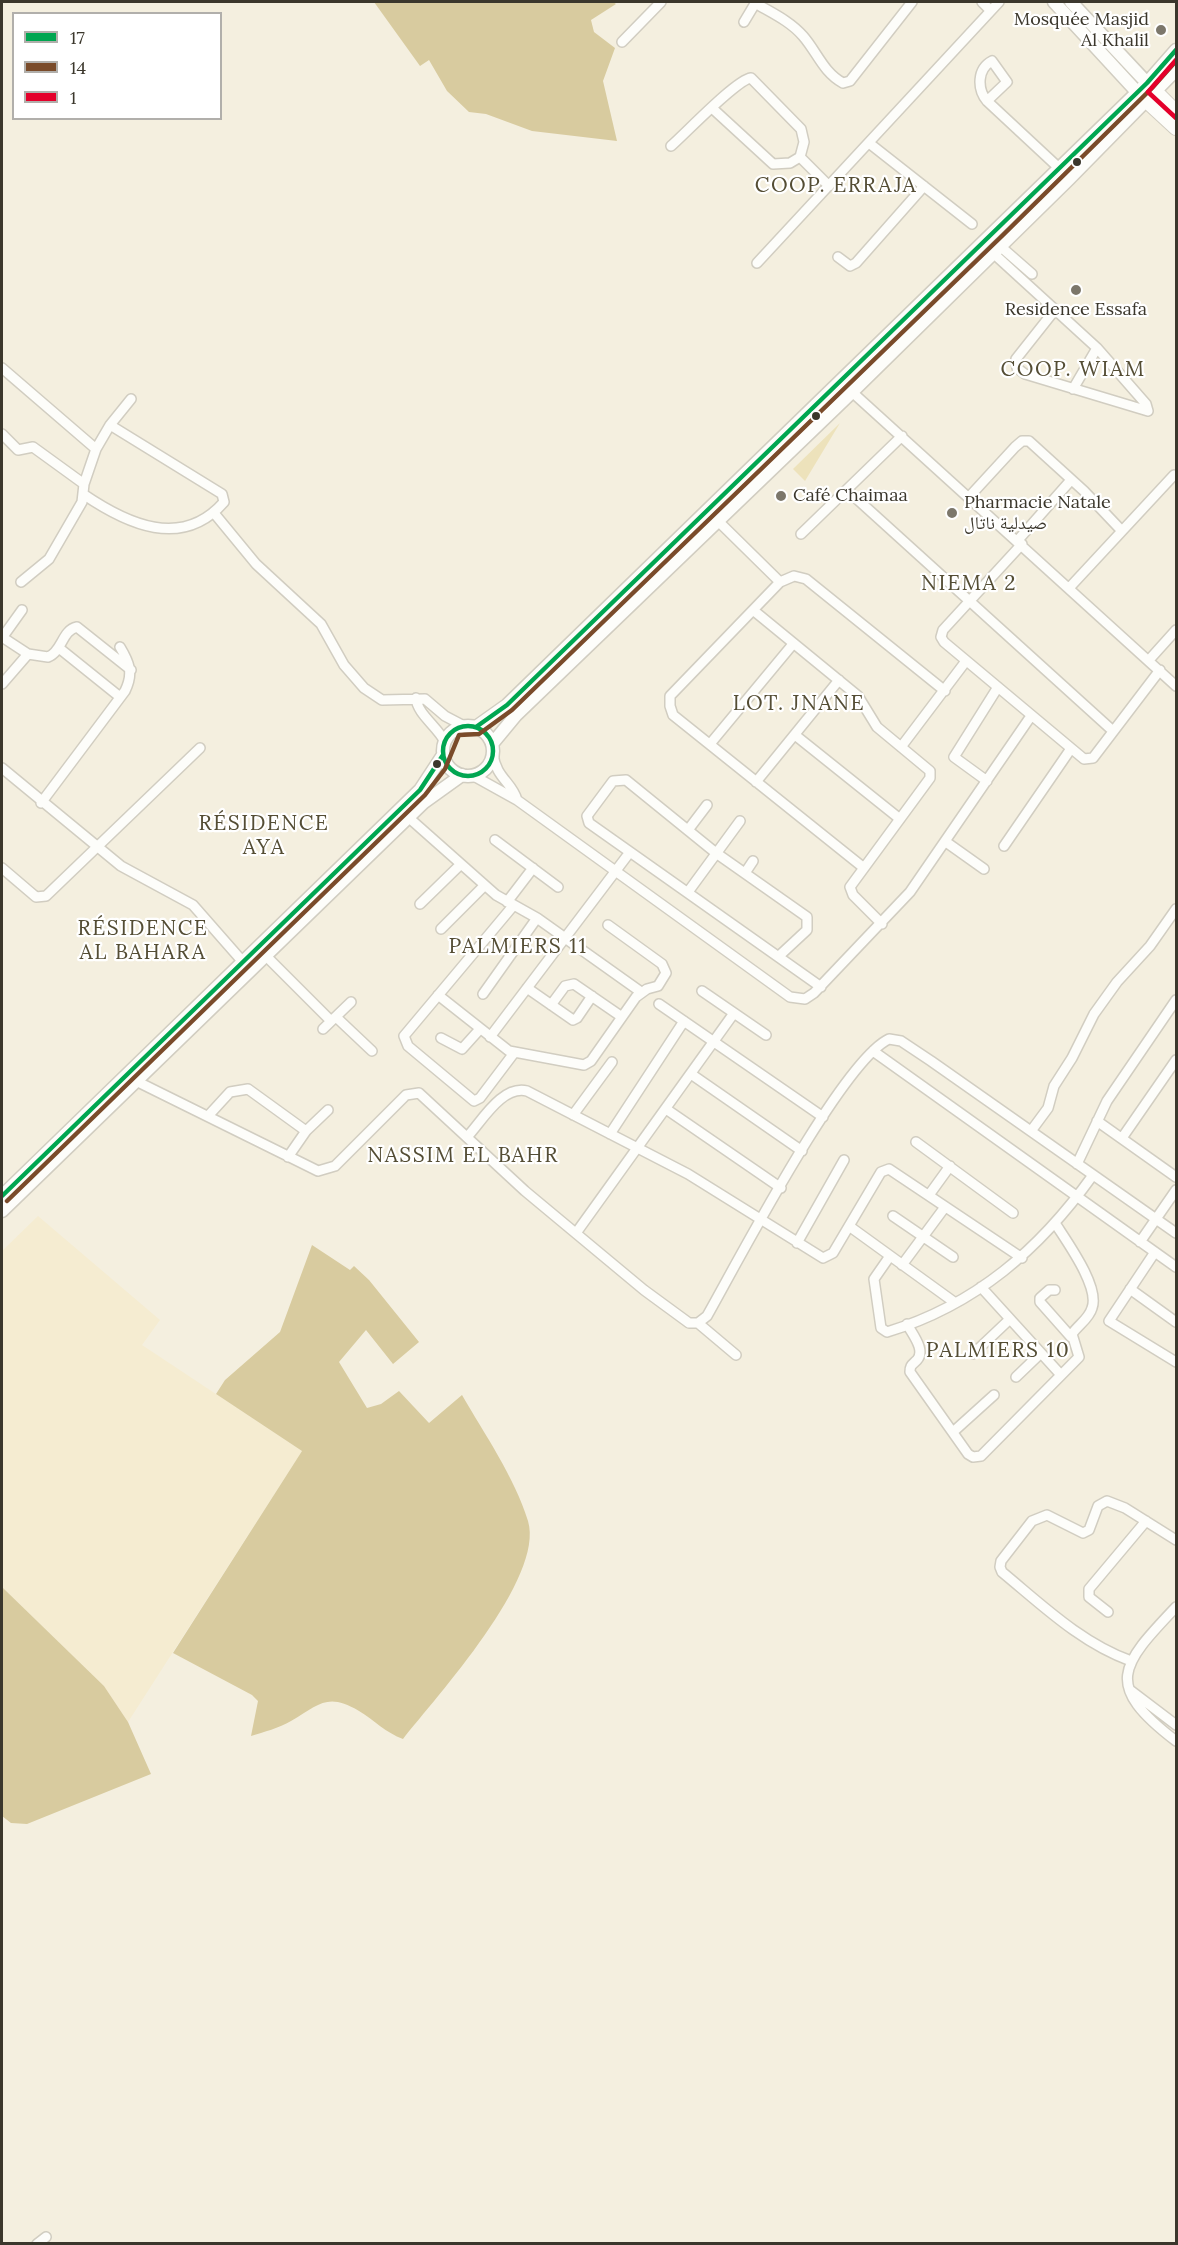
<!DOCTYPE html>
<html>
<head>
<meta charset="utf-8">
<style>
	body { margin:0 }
	#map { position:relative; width:1178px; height:2245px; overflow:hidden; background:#f4efdf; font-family:Lora,serif }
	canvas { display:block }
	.frame { position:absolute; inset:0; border:3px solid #3b372c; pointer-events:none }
	.legend { position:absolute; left:12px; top:12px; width:210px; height:108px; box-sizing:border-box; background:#fff; border:2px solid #b1afab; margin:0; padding:8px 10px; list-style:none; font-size:18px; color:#3b372c }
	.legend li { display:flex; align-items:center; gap:12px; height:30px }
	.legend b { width:30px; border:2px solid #b1afab }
</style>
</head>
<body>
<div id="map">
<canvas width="1178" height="2245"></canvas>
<div class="frame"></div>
<ul class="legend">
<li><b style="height:8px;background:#00a651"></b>17</li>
<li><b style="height:8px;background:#7a4b2a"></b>14</li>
<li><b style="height:8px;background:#e4002b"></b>1</li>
</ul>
</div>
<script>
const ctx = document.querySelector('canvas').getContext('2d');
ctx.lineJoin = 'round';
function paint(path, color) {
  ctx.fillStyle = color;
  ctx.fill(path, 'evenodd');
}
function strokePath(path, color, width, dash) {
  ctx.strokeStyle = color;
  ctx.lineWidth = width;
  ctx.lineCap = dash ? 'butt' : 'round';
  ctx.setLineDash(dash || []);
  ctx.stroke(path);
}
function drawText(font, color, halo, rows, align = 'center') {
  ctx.font = font + ' Lora,"Noto Naskh Arabic",serif';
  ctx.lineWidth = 4.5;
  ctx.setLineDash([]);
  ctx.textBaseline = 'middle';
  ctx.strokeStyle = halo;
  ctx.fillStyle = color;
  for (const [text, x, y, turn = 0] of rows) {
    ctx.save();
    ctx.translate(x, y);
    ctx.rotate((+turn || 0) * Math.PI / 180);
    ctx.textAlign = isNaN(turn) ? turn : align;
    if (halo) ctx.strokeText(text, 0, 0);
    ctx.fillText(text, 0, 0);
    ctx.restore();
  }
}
const built = new Path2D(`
	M38,1216L160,1320L142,1345L302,1451L128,1722L104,1686L2,1587V1251Z`);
const green = new Path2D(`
	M840,423L805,481L793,469Z`);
const forest = new Path2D(`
	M374,2H613L616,4L591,20L594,32L615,48L603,81L617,141L532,131L486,114L469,112L447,91L429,60L420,66Z
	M312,1245L350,1270L354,1266L369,1280L419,1342L393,1364L366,1330L339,1362L367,1408L381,1404L399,1391L429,1423L462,1395C485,1435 514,1476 528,1521C545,1578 437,1696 403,1739C386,1733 374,1720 359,1711C327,1692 319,1705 291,1721C279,1728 264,1732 251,1736L258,1701L252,1695L173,1653L302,1451L216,1394L225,1380L280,1332Z
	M2,1587L104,1686L128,1722L151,1774L27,1824L11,1823L2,1816Z`);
const street = new Path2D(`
	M982,2L990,10
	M755,3C772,13 790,21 803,36C817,52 823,72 843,83L850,81L912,2
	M744,22L756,2
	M622,42L661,2
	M987,101L1007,82L992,61C977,69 977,89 987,101L1059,168
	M869,143L972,224
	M671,146C686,133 736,80 751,78L801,129L804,142L800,157L790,163L773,164L712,108
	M800,157L829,186
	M1000,246L1032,274
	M993,253L1097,348L1146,404L1148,411L1025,374L1017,368L1016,359L1054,311
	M838,257L850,266L856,263L924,186
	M757,263L999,2
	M2,368L96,449
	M1073,389L1097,348
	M852,392L1176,686
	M2,434L18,450L33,447L84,484
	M847,490L1113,731
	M83,494C127,524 182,550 224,502L222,494L110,425
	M969,497L1015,447L1022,441H1029L1084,491L1121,530
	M214,513L256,564L321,624L344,665L364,688L382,700L425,699L445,716L464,726
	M717,520L780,582
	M801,534L902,436
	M1018,540L1071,480
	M1022,544L943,630L941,637L944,642L1084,759L1093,758L1160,670
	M21,582L49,559L82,502L84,484L96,449L110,425L131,399
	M1070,587L1174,475
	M753,610L858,696L877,727L930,771V778L850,887L853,895L882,924
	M2,637L28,654L48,657C62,652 62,630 77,627L131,670
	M2,638L22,610
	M59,648L120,697
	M1149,660L1176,630
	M2,684L28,654
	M416,698C417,714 438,727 445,742
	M795,735L900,819
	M710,744L793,644
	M901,747L966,661
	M493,754C496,778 512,782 517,800
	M2,768L121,866L193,905L243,962
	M472,775L517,800L790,997L805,999L814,993L910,892L1031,716
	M987,781L954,757L998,687
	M756,782L839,680
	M41,803L125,691C134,673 129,662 120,647
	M408,817L496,895L537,918L641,992
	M688,830L707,805
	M495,840L558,887
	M946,842L984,869
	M1004,846L1070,750
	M2,868L36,897L46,896L200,748
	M864,868L673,715L670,706V696L780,582L794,576L806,579L945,691
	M745,873L753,861
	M688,892L740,821
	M507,902L533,868
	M420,904L460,865
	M513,906L404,1036L408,1046L474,1101L480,1098L514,1053
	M441,929L484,886
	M266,956L331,1021
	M779,956L807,930V917L716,853L626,780L613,781L587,816L589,823L821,987
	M527,988L573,1020L577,1018L592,996
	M702,991L766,1035
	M483,994L537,918
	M438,995L509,1051L584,1065L591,1061L636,997L647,989L658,986L666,973L662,964L608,925
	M659,1004L823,1117
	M551,1005L565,986L574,984L622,1017
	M336,1017L372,1051
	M323,1029L351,1002
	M490,1037L630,852
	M441,1038L462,1049L480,1029
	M873,1051L1176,1267
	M691,1074L802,1151
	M136,1081L318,1171L335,1166L406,1095L419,1093L525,1191L644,1290L689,1323H698L707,1316C737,1263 842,1061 889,1039L901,1041L931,1061L1176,1233
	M666,1109L781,1188
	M573,1115L612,1062
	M208,1116L230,1092L248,1089L306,1131
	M1097,1121L1176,1177
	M1031,1131L1048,1108L1054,1086L1072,1058L1094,1014L1117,982L1150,946L1176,909
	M610,1134L684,1021
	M467,1137C482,1121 502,1085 527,1091L688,1174L823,1258L833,1253L881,1172L889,1169L1022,1258
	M1122,1138L1176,1060
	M916,1142L1013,1213
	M288,1157L306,1131L328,1110
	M1077,1164L1107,1101L1176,1000
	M929,1195L950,1166
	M893,1216L953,1257
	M849,1226L954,1302
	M576,1233L734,1013
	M1140,1242L1176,1190
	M797,1243L844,1160
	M1155,1252L1109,1321L1176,1362
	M890,1256L874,1279L881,1328L887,1332C976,1305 1040,1249 1093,1175
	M902,1265L945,1207
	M981,1287L1061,1375
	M1130,1289L1176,1322
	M1055,1290H1049L1040,1298V1302L1071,1337
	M698,1323L736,1355
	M907,1324C912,1334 926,1350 917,1360C912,1365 910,1365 910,1372L968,1454L973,1457L981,1456L1079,1357L1072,1334C1078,1325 1089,1319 1092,1308C1100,1287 1067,1242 1055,1223
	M973,1354L1010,1319
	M1016,1377L1041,1353
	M953,1432L994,1395
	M1176,1607C1120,1666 1103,1685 1176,1741
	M1108,1612L1089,1597V1589L1146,1521
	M1131,1661C1081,1643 1042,1605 1002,1572L1000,1567L1001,1561L1032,1521L1047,1515L1083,1533L1089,1530L1098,1506L1107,1501L1125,1508L1176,1540
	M1130,1690L1176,1725
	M37,2244L46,2237`);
const secondary = new Path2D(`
	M1054,2L1137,92
	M1071,2L1147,83
	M443 751a25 25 0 1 1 50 0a25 25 0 1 1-50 0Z
	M476,727L507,705L1147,83L1176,50
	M492,744L516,715L852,392L1069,179L1176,70
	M2,1196L420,790L443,755
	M2,1211L423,803L462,775`);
const primary = new Path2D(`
	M1147,83L1176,112
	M1137,92L1176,128`);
const bus1 = new Path2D(`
	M443 751a25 25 0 1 1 50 0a25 25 0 1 1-50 0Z
	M476,727L507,705L1147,83L1176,50
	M2,1196L420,790L443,755`);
const bus2 = new Path2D(`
	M7,1201L425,795L445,769L459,735L479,734L512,710L1003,235L1152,88L1176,61`);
const bus3 = new Path2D(`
	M1176,60L1148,92L1176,118`);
const markers = [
	[1161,30,6,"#7c776b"],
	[1077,162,5,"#3b372c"],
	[1076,290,6,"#7c776b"],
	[816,416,5,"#3b372c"],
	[781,496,6,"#7c776b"],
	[952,513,6,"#7c776b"],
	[437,764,5,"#3b372c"]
];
const poiNames = [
	["Mosquée Masjid",1149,20,"right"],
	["Al Khalil",1149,41,"right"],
	["Residence Essafa",1076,310,"center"],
	["Café Chaimaa",793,496],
	["Pharmacie Natale",964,503],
	["صيدلية ناتال",964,524]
];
const quarterNames = [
	["COOP. ERRAJA",836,186],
	["COOP. WIAM",1073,370],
	["NIEMA 2",969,584],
	["LOT. JNANE",799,704],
	["RÉSIDENCE",264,824],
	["AYA",264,848],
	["RÉSIDENCE",143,929],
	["AL BAHARA",143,953],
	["PALMIERS 11",518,947],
	["NASSIM EL BAHR",463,1156],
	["PALMIERS 10",998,1351]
];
paint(built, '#f5ecd1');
paint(green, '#ede2bb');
paint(forest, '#d8cb9f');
strokePath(street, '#d1cdc1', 12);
strokePath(secondary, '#d1cdc1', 15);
strokePath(primary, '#d1cdc1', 16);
strokePath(street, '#fdfdfa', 9);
strokePath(secondary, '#fdfdfa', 12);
strokePath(primary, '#fdfdfa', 14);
strokePath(bus1, '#00a651', 4.5);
strokePath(bus2, '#7a4b2a', 4.5);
strokePath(bus3, '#e4002b', 4.5);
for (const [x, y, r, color] of markers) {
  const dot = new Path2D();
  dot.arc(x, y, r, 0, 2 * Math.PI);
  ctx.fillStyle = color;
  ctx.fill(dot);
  strokePath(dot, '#fff', 2);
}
drawText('18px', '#3b372c', '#fff', poiNames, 'left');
ctx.letterSpacing = '1.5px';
drawText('21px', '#544d34', '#fff', quarterNames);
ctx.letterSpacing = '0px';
</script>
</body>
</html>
